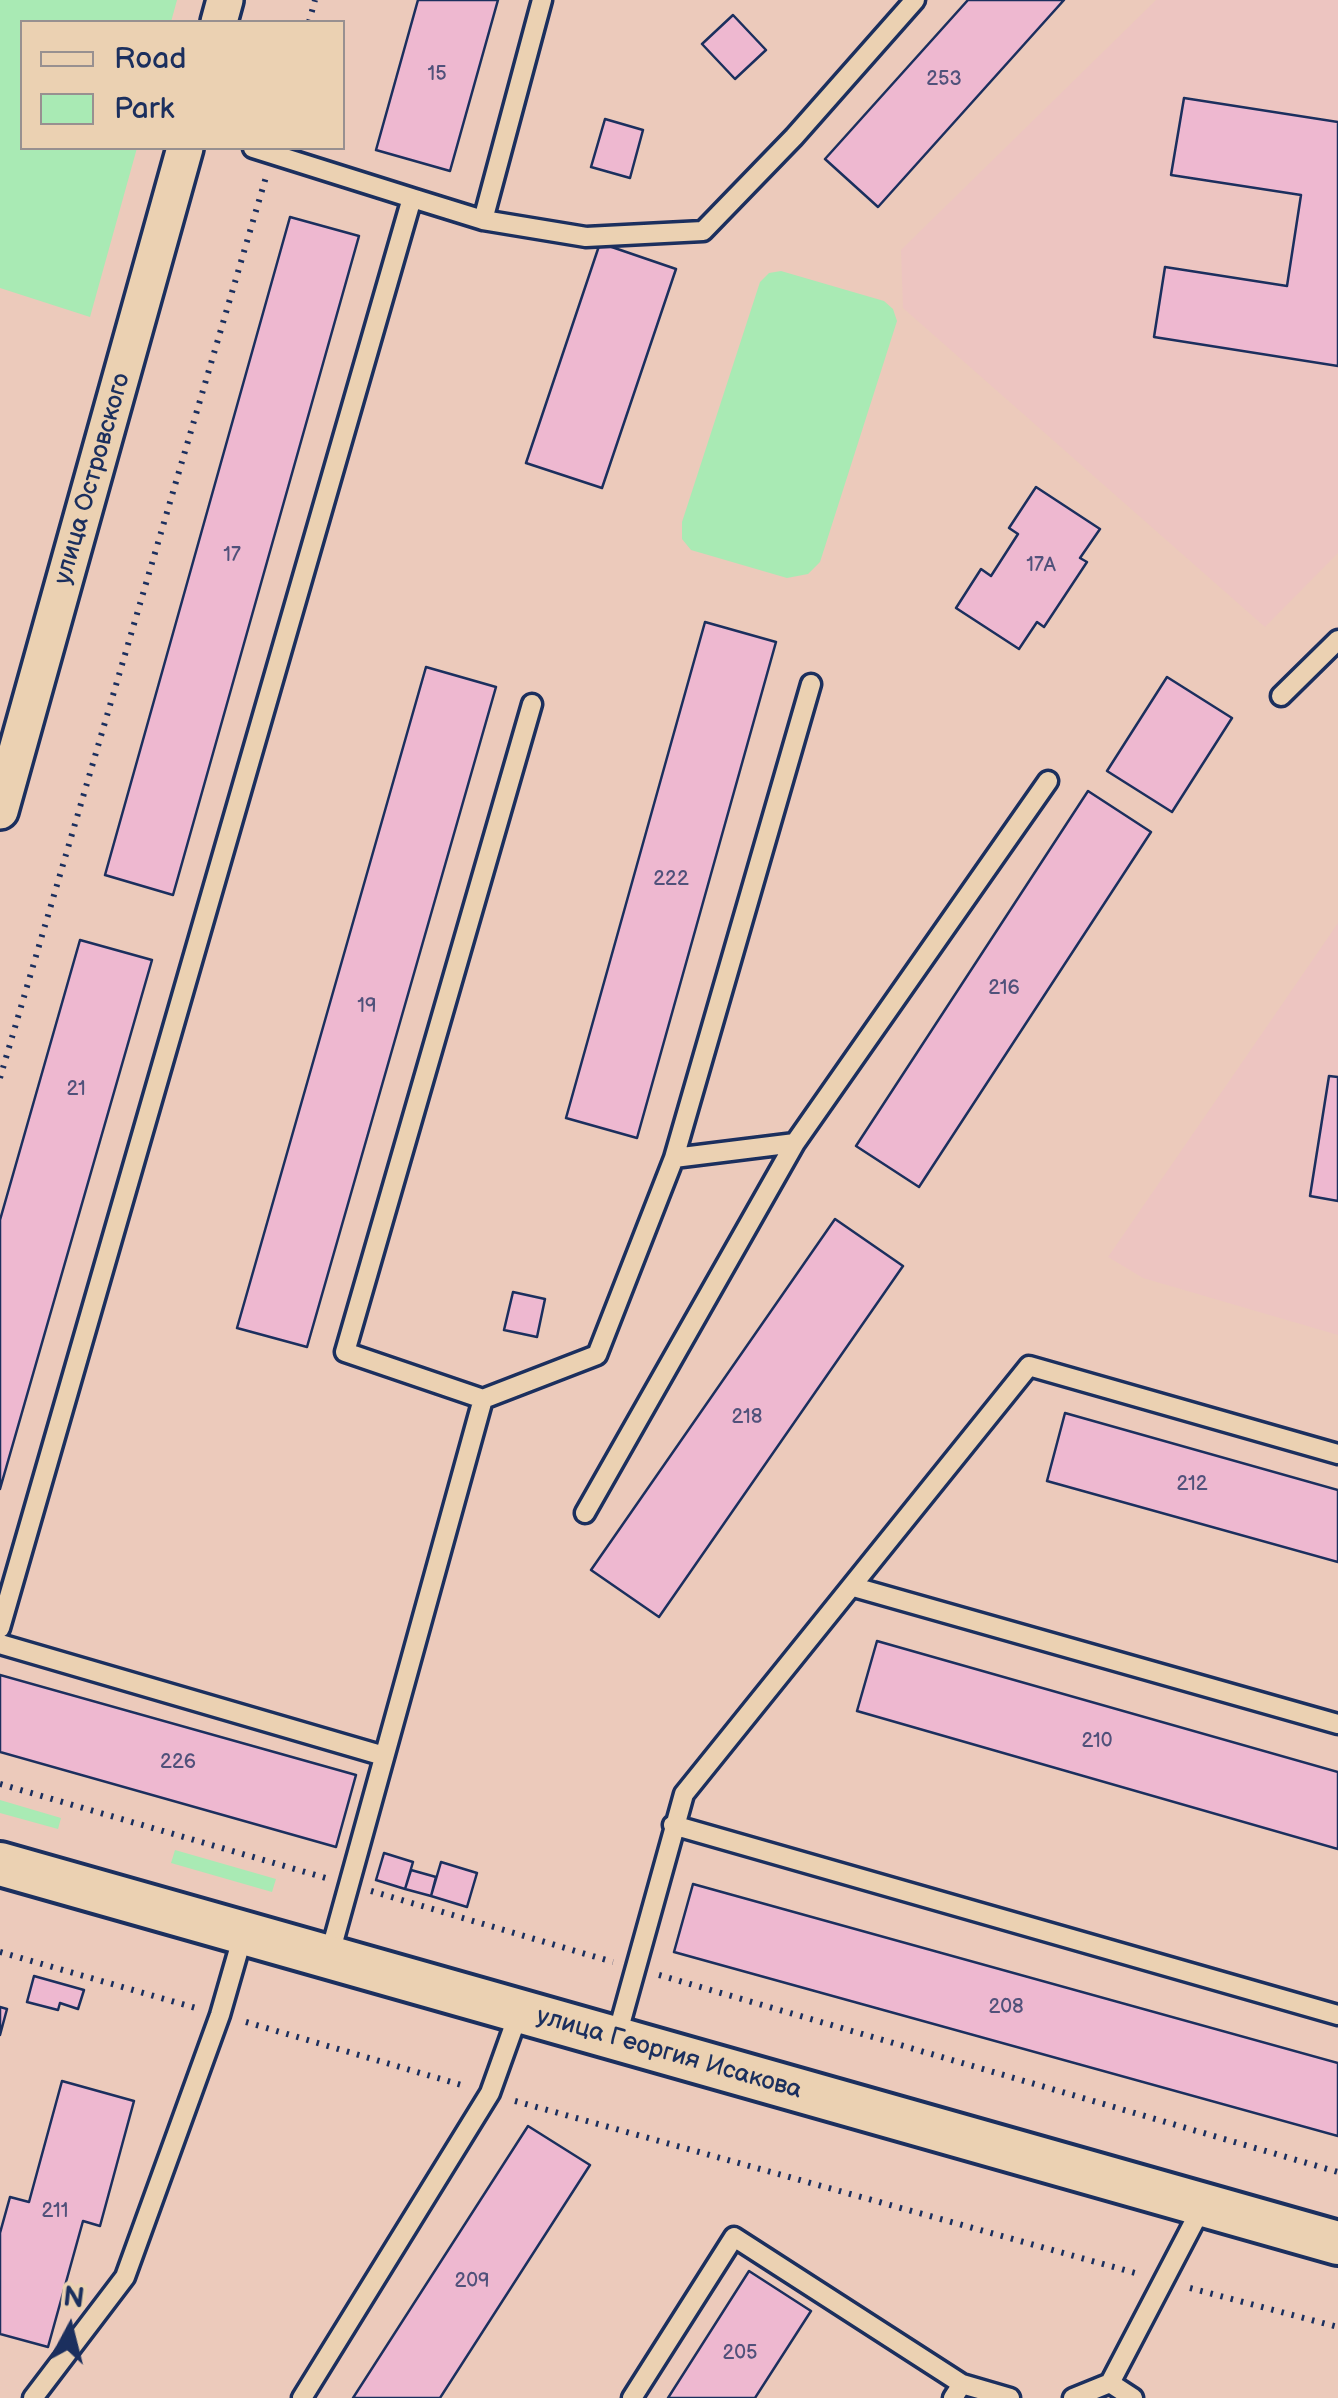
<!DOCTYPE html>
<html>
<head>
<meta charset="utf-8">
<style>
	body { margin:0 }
	#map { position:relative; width:1338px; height:2398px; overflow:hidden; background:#eccabb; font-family:"Balsamiq Sans",sans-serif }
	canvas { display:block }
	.legend { position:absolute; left:20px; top:20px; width:325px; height:130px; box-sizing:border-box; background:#ebd1b2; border:2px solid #989090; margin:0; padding:12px 18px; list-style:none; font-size:30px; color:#1b2f5e }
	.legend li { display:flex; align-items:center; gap:20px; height:50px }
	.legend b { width:50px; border:2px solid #989090 }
	.north { position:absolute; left:20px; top:2278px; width:100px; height:100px; -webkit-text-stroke:8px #ebd1b2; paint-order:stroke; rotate:7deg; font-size:28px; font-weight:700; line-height:40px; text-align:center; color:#1b2f5e }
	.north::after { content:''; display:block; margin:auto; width:35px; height:45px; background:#1b2f5e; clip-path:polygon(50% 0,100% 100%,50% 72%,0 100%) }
</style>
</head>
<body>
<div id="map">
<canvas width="1338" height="2398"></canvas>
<ul class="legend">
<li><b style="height:12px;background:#ebd1b2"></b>Road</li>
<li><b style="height:28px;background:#a9eab4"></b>Park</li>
</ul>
<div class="north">N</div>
</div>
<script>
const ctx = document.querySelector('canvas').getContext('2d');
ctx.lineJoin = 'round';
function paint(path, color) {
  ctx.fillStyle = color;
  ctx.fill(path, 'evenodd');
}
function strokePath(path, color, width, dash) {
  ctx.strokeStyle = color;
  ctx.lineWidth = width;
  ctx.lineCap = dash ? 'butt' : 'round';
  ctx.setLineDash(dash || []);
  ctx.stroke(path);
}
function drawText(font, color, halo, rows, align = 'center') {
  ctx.font = font + ' "Balsamiq Sans",sans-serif';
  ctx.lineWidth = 8;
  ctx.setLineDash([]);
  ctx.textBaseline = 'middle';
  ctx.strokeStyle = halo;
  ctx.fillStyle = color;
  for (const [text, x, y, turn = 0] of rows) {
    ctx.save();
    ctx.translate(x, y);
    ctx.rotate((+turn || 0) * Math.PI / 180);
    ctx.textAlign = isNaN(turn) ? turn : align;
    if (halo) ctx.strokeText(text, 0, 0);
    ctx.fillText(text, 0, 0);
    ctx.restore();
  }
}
const built = new Path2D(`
	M1156,0H1338V553L1265,627L903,308L901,250Z
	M1338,923V1335L1143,1278L1108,1257Z`);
const green = new Path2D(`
	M0,0H177L171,22H22V148H137L90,317L0,288Z
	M781,271L884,301L893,309L897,321L820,562L808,574L787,578L691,550L682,539V522L760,282L769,273Z
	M0,1800L61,1818L58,1829L0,1813Z
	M175,1850L276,1879L272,1892L171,1863Z`);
const building = new Path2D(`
	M418,0H498L450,171L376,150Z
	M968,0H1064L878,207L825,159Z
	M733,15L766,50L735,79L702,44Z
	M1184,98L1338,122V366L1154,337L1165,267L1287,286L1301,195L1171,175Z
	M605,119L643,130L630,178L591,167Z
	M290,217L359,236L173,895L105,875Z
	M600,243L676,269L602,488L526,463Z
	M1036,487L1100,529L1080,558L1087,562L1044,627L1037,622L1019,649L956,608L981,569L991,576L1018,534L1009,528Z
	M705,622L776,642L637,1138L566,1118Z
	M426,667L496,687L307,1347L237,1328Z
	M1167,677L1232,718L1172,812L1107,771Z
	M1088,791L1151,832L919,1187L856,1146Z
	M80,940L152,960L0,1489V1220Z
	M1329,1076L1338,1077V1201L1310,1196Z
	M835,1219L903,1266L659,1617L591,1570Z
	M513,1292L545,1299L537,1337L504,1330Z
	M1065,1413L1338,1490V1562L1047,1481Z
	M877,1641L1338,1772V1849L857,1711Z
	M0,1675L356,1775L336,1847L0,1752Z
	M384,1853L413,1862L405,1889L376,1880Z
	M441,1862L477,1873L467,1907L431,1896Z
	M411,1870L436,1877L431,1896L405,1889Z
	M693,1884L1338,2063V2136L674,1952Z
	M34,1976L84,1990L78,2009L60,2003L58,2010L27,2002Z
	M0,2007L7,2009L0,2035Z
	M62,2081L134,2101L100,2226L83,2221L48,2347L0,2334V2233L10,2197L29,2202Z
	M528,2126L590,2165L440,2398H353Z
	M749,2271L811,2311L755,2398H668Z`);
const path = new Path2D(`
	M309,22L315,0
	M0,1078L266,177
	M0,1784L326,1878
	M371,1891L613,1962
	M0,1952L196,2008
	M659,1975L1338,2172
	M246,2022L465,2086
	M515,2101L1139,2274
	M1190,2288L1338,2327`);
const service = new Path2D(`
	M412,198L483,220L542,0
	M483,220L586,237L703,231L794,137L915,0
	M1281,696L1338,640
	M674,1158L795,1143L1048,781
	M483,1399L597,1355L674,1158L811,684
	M585,1513L795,1143
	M854,1587L1338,1724
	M0,1628L412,198L253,148
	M0,1644L384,1756
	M673,1825L1338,2015
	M329,1957L483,1399L345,1352L532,704
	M616,2039L684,1794L1029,1366L1338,1454
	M1110,2383L1203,2205
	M962,2384L1010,2398
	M33,2398L125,2277L220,2015L243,1935
	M302,2398L490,2093L519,2012
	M632,2398L734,2237L962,2384L953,2398
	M1073,2398L1110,2383L1133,2398`);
const minor = new Path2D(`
	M219,22L225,0
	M0,811L185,148`);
const tertiary = new Path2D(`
	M0,1864L1338,2243`);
const numberNames = [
	["15",437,75],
	["253",944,80],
	["17",232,556],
	["17А",1041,566],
	["222",671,880],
	["216",1004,989],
	["19",367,1007],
	["21",76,1090],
	["218",747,1418],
	["212",1192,1485],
	["210",1097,1742],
	["226",178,1763],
	["208",1006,2008],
	["211",55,2212],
	["209",472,2282],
	["205",740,2354]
];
const streetNames = [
	["улица Островского",93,479,-74],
	["улица Георгия Исакова",669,2054,16]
];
paint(built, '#edc5c1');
paint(green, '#a9eab4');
paint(building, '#eeb8d0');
strokePath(building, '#1b2f5e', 2.5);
strokePath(service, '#1b2f5e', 25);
strokePath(minor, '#1b2f5e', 42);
strokePath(tertiary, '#1b2f5e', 50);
strokePath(path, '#1b2f5e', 6, [2.5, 8]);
strokePath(service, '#ebd1b2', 18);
strokePath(minor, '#ebd1b2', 35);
strokePath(tertiary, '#ebd1b2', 42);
drawText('20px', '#50517a', null, numberNames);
drawText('25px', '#1b2f5e', '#ebd1b2', streetNames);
</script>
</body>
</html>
